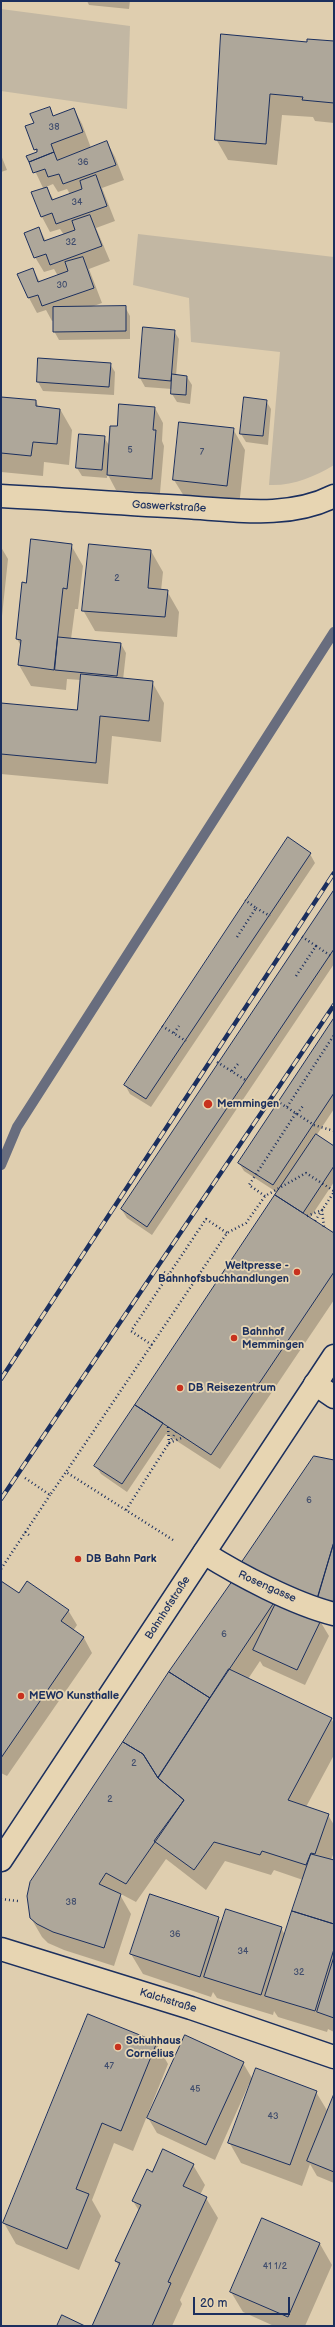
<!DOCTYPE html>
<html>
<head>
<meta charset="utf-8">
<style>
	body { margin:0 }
	#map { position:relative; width:335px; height:2327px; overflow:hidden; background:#dfceaf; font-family:"Balsamiq Sans",sans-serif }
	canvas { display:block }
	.frame { position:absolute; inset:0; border:2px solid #1b2f5e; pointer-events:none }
	.scale { position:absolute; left:193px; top:2297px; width:97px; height:18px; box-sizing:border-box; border:2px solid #1b2f5e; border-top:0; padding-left:5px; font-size:12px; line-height:14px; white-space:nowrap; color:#1b2f5e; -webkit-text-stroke:3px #e7d5b2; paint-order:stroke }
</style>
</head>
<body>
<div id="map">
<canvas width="335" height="2327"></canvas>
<div class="frame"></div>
<div class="scale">20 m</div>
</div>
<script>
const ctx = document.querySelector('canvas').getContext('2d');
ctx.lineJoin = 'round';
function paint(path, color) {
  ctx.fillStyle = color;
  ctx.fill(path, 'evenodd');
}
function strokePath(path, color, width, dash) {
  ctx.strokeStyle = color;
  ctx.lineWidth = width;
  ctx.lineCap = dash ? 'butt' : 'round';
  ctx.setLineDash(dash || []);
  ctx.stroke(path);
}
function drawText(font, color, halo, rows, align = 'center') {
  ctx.font = font + ' "Balsamiq Sans",sans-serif';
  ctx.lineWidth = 3.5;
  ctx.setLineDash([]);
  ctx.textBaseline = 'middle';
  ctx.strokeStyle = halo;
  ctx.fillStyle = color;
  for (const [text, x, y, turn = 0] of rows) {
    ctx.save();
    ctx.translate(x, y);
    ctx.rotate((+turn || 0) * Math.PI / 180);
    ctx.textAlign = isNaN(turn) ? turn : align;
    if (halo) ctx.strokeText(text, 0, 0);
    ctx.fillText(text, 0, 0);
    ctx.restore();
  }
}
const green = new Path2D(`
	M1,9L130,26L127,109L1,91Z
	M138,234L334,257V465C314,477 293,486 269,485L280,352L191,342L189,298L133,285Z`);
const shadow = new Path2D(`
	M87,1H130L129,9L89,5Z
	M334,42V123L315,121L313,117L282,115L277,165L228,160L216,139L308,43Z
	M49,108L54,117L74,109L82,124L91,148L107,142L115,157L124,180L102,188L115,221L96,228L110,261L89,269L102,303L91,307H125L130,316V339L59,340L54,331V320L52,321L46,310L37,313L29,298L33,269L40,282L58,276L54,269L44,272L35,257L39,228L46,241L64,235L60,229L50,232L42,217L33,193L44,190L28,156L37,153L26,127L35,124ZM53,184L58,192L67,189L70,194L54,200L46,187Z
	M1,155L7,170L1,172Z
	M174,331L179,339L176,376L187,377L192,385L190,404L177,402L172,394V389L145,387L140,378Z
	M39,359L110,364L115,372L114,395L43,391L38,382Z
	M1,398L36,401L39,408L60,409L72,430L69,465L44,462L43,476L1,472Z
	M266,401L271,409L268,445L246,442L241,434Z
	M155,408L163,423L162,441L164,446L160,493L116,490L107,473V478L82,476L77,468L104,437L110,447L118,427Z
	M180,423L233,429L245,450L239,507L187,501L174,480Z
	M71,545L83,566L78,609H75L71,639L121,644L126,653L123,680L152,682L164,703L161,742L112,736L108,784L1,774V704L78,711L81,680L67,679L66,690L31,686L19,665L21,646L17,639L23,583L27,584Z
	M1,547L8,559L2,616H1Z
	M151,551L163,572L161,591H167L179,612L177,637L95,631L83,610Z
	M310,854L315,863L151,1107L130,1094L125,1085Z
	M334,892V964L152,1235L127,1218L122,1210Z
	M334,1020V1109L316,1136L334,1147V1182L310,1218L334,1234V1300L220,1469L166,1434L127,1492L101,1474L96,1466L278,1193L244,1171L239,1163Z
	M1,1582L19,1594L68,1610L77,1625L73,1631L84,1638L92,1653L7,1776L1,1773Z
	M274,1601L276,1605L320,1621L329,1636L305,1685L263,1666L260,1661L248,1679L331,1719L334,1723V1755L306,1807L328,1815L334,1825V1852L331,1860L334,1861V2032L328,2029L327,2032L278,2017L274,2011L273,2015L217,1998L213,1992L211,1997L143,1974L131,1954L218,1918L222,1924L281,1928L285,1935L303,1880L274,1870L271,1875L225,1861L206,1890L166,1859L136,1902L119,1893L131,1914L114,1966L64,1950L48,1943L42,1937L31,1918Z
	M156,2043L168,2064L147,2116L148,2117L243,2063L253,2080L316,2092L328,2112L334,2097V2183L317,2176L310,2164L302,2186L241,2163L229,2142L251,2084H249L215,2160L157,2133L147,2116L133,2151L114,2143L92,2200L101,2216L79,2270L16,2244L4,2223Z
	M193,2165L205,2185L200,2195L206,2198L218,2218L180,2300L182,2304L172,2326H93L119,2266L116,2261L139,2211L133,2201Z
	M262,2219L320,2244L332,2265L305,2326H274L243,2312L231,2292Z`);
const stream = new Path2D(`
	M1,1165L17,1127L334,632`);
const building = new Path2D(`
	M221,34L307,42V39L334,41V103L302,100L303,97L270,94L266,144L215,140Z
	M50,107L53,116L74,108L83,132L51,144L54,152L29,162L26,156L37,152V149L34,150L25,126L34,123L30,114Z
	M107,141L116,165L63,184L59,174L48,177L45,169L33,173L29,162L54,152L57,160Z
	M96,175L107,206L56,224L52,213L41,217L31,192L47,187L52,200L82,189L80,181Z
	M90,215L102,246L50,265L46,254L34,258L24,233L39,227L44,241L75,230L72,221Z
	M83,257L94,288L42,306L38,295L28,298L17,274L33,268L38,282L68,271L65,262Z
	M126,306V331L53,332V307Z
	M143,327L175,330L171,381L139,378Z
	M38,358L111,363L109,387L37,382Z
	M172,374L187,376L186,395L171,394Z
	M1,397L36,400V406L60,409L57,444L33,442L31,456L1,453Z
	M244,397L267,400L263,436L240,434Z
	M119,404L155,407L153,430H156L152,479L107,475L110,426H117Z
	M179,422L234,428L227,486L173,480Z
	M79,434L105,436L102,470L76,468Z
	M31,539L72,544L67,589L63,588L54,670L18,665L21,640L16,639L22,582L26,583Z
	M89,544L151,550L148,588L168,590L165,617L82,611Z
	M58,637L121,643L117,676L55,670Z
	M81,674L153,681L149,721L100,716L96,763L1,754V703L77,710Z
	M288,837L311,853L146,1099L124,1085Z
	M334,890V949L147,1227L121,1209Z
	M334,1018V1093L273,1185L238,1163Z
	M316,1134L334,1146V1166L303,1213L275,1195Z
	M275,1195L334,1233V1272L211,1455L135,1405Z
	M135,1405L163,1423L122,1484L94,1466Z
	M314,1456L334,1460V1542L317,1600L240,1565Z
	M334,1542V1604L317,1600Z
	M1,1581L19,1593L27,1581L69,1610L61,1621L84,1637L1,1758Z
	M232,1582L275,1601L210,1698L169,1672Z
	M277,1601L321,1620L297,1670L253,1650Z
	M229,1669L332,1718L288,1800L329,1814L315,1854L311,1853L306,1865L262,1851L260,1855L214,1842L194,1870L154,1841L184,1800L158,1778Z
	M169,1672L210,1698L158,1778L143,1754L123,1742Z
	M123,1742L143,1754L158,1778L184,1800L126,1884L106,1873L99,1884L121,1894L104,1948L53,1932L37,1924L30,1918L27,1896L30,1882Z
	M311,1854L334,1860V1924L292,1911Z
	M150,1894L219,1917L200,1977L130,1954Z
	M226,1909L282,1927L261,1995L204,1977Z
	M292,1911L334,1924V1949L315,2011L265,1996Z
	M334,1957V2018L317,2012Z
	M88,2014L157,2042L121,2131L102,2123L76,2189L89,2194L67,2249L3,2223Z
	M185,2035L244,2062L206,2145L147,2118Z
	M256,2068L317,2091L290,2165L228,2143Z
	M334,2094V2172L307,2161Z
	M163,2149L194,2164L183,2186L207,2197L168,2282L171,2283L152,2326H92L120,2263L115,2261L141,2205L132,2201L147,2169L152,2172Z
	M262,2218L320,2243L288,2317L230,2292Z
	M62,2315L85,2326H57Z`);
const path = new Path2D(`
	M256,908L270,916
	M237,937L256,908L245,900
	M316,946L331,956
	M296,976L316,946L301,936
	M162,1026L186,1041
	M174,1033L179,1026
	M217,1062L247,1081
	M232,1071L238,1064
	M277,1101L314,1125L334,1131
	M287,1107L334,1035
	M297,1114L303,1106
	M265,1196L249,1185L296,1113
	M307,1216L322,1210L324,1227
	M315,1221L334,1192
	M164,1272L169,1275
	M152,1345L131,1331L206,1219L227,1233
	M168,1427L169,1443L184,1437
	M25,1478L50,1495L66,1472
	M126,1510L176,1432
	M25,1532L29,1535
	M173,1540L66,1472L227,1233L246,1223L265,1196L306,1173L334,1191
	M1,1569L50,1495
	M1,1899L18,1901`);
const minor = new Path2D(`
	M1,496C62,499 124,504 185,507C235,510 289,519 334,496
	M315,1384L334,1397
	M204,1553C239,1575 294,1604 334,1614
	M1,1949L191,2008L334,2057`);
const tertiary = new Path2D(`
	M1,1860L334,1356`);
const rail = new Path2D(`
	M1,1379L334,873
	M1,1499L334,1005`);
const markers = [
	[208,1104,5,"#c8321e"],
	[297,1272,4,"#c8321e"],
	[234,1338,4,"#c8321e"],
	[180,1388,4,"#c8321e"],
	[78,1559,4,"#c8321e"],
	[21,1696,4,"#c8321e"],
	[118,2047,4,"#c8321e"]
];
const numberNames = [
	["38",54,128],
	["36",83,163],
	["34",77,203],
	["32",71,243],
	["30",62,286],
	["5",130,451],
	["7",202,453],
	["2",117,579],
	["6",309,1501],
	["6",224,1635],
	["2",134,1764],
	["2",110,1800],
	["38",71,1903],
	["36",175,1935],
	["34",243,1952],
	["32",299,1973],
	["47",109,2067],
	["45",195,2090],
	["43",273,2117],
	["41 1/2",275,2267]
];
const streetNames = [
	["Gaswerkstraße",169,507,3],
	["Rosengasse",267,1587,24],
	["Bahnhofstraße",168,1608,-57],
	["Kalchstraße",168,2001,17]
];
const poiNames = [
	["Memmingen",217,1104],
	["Weltpresse -",289,1266,"right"],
	["Bahnhofsbuchhandlungen",289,1279,"right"],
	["Bahnhof",242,1332],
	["Memmingen",242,1345],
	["DB Reisezentrum",188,1388],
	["DB Bahn Park",86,1559],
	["MEWO Kunsthalle",29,1696],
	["Schuhhaus",126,2041],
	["Cornelius",126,2054]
];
paint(green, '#c2b7a3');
paint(shadow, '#0003');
strokePath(stream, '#686d7e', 10);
paint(building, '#aea79a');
strokePath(building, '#1b2f5e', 1);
strokePath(minor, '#1b2f5e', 25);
strokePath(tertiary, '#1b2f5e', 25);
strokePath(path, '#1b2f5e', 2.5, [1, 3]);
strokePath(minor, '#e7d5b2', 22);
strokePath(tertiary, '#e7d5b2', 22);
strokePath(rail, '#1b2f5e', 4.5);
strokePath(rail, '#e7d5b2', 3, [9]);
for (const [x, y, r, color] of markers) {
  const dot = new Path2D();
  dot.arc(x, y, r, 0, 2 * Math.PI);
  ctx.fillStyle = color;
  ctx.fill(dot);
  strokePath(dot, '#e7d5b2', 1.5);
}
drawText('9px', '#404d6d', null, numberNames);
drawText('11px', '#1b2f5e', '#e7d5b2', streetNames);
drawText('bold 11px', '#1b2f5e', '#e7d5b2', poiNames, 'left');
</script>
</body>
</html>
